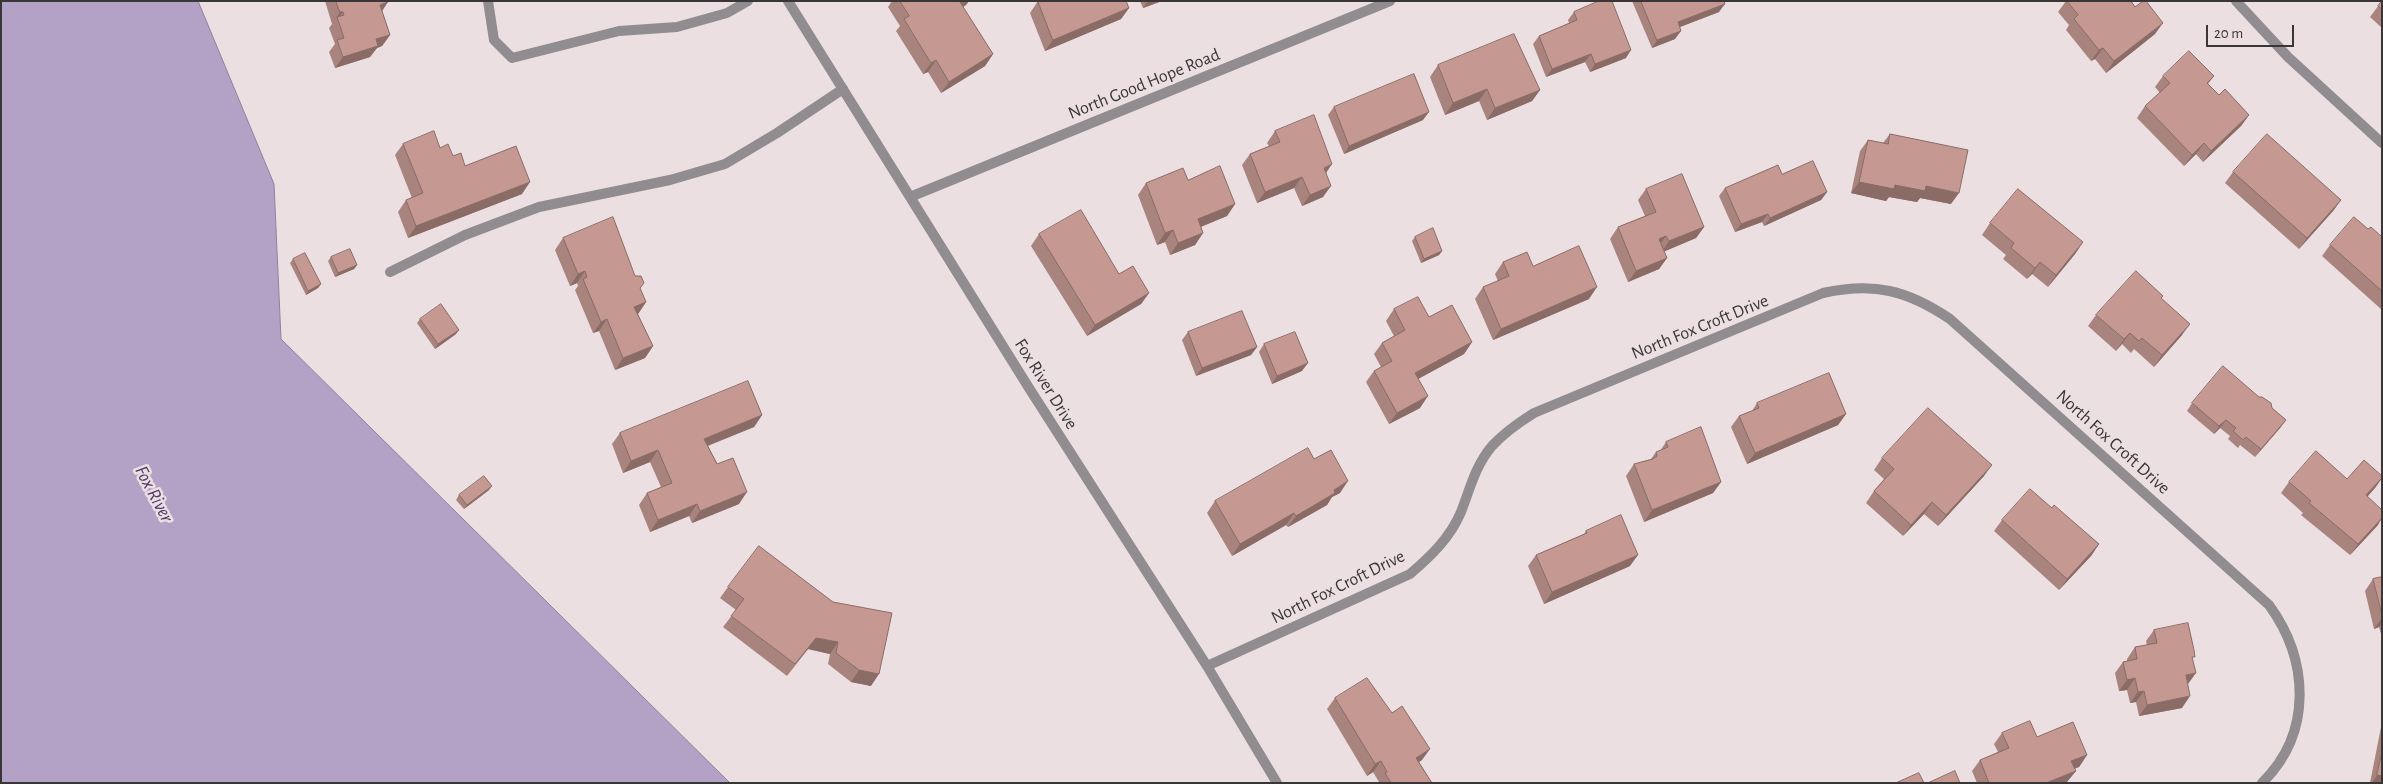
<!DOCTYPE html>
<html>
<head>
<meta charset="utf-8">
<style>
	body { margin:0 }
	#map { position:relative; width:2383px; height:784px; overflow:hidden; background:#ebdfe2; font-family:"Alegreya Sans",sans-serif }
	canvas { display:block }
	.frame { position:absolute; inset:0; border:2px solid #3a3637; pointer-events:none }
	.scale { position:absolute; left:2206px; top:25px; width:88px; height:22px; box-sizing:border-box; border:2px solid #3a3637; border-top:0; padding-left:6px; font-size:15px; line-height:18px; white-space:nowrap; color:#3a3637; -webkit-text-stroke:4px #ebdfe2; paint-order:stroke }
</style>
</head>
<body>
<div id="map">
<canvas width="2383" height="784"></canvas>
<div class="frame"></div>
<div class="scale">20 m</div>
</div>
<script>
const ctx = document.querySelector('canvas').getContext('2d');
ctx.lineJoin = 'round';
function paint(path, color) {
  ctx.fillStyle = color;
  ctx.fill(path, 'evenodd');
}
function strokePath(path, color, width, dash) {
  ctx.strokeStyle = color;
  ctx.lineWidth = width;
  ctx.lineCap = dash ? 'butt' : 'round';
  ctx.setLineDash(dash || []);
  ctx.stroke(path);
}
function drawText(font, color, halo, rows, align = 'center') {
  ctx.font = font + ' "Alegreya Sans",sans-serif';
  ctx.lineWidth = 5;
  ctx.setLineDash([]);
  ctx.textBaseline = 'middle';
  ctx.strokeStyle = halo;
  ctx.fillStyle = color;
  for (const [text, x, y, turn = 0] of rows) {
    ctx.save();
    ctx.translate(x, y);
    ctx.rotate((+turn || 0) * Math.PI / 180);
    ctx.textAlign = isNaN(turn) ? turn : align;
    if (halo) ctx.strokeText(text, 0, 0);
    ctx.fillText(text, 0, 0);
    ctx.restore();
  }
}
const water = new Path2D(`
	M1,1H198L274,184L281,339L730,783H1Z`);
const service = new Path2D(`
	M488,1L494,40L512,58L619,31L677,27L727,13L748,1
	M390,272L465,235L539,207L670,180L725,164L777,133L843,89`);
const minor = new Path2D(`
	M788,1L1029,388L1207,666L1277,783
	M2236,1L2288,57L2382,143
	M910,197L1390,1
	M1207,666L1410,574C1431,556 1450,538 1461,512C1470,489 1475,466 1492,446C1504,433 1518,423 1534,413L1823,293C1874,282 1907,290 1950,319L2269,605C2309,660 2313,733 2262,783`);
const wall = new Path2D(`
	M325,1H388L382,11L390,35L382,46L377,48L370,57L335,68L329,52L335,44L329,28L332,24Z
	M892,1H969L966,5L963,7L993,54L985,66L941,93L928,72L923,74L896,31L900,26L888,7Z
	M1038,1L1129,8L1121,19L1045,51L1030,13Z
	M1140,1H1162L1143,8Z
	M1632,1H1724L1719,12L1680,27L1675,39L1652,48Z
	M2066,1H2131L2155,34L2106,73L2095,59L2091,61L2066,30L2069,25L2058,12Z
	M2382,1V28L2370,17Z
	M1574,12L1626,58L1590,72L1585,62L1546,77L1533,44L1539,36L1569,23L1568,20Z
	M1438,65L1540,90L1532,101L1487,120L1479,101L1445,115L1430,77Z
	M2163,76H2214L2208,84L2219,95L2249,115L2241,126L2203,162L2196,154L2184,166L2137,118L2145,106L2160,93L2155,87Z
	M1334,107L1423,120L1344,154L1328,115Z
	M1275,131L1326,173L1323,197L1302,206L1294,188L1257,203L1242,165L1250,154L1269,146L1267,143Z
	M1890,134L1951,204L1920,198L1917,202L1889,197L1886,201L1851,193L1860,151L1868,140L1883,143Z
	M403,144L440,148L453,156L465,166L522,194L408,238L398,212L406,200L412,198L395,155Z
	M2233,172L2341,200L2333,211L2299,249L2225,183Z
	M1782,174L1827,192L1821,200L1764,226L1762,222L1735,232L1719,196L1725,188Z
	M1188,180L1235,204L1227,216L1201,227L1203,233L1195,245L1170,255L1165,242L1157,245L1138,195L1146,183Z
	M1646,189L1704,227L1696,238L1664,251L1667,258L1659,269L1628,282L1610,239L1618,227L1645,216L1638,200Z
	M1990,223L2083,242L2075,254L2048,287L2032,274L2027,279L2003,259L2006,255L1982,235Z
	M2368,229L2382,237V310L2322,256L2330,245Z
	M1039,234L1119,274L1149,293L1141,304L1087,336L1031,246Z
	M1415,237L1442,251L1439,255L1421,263L1412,241Z
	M563,238L635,276L646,302L638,314L653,346L645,358L615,370L599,331L593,333L575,290L578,286L577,283L570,286L555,250Z
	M331,257L357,265L354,269L335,277L328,261Z
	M293,259L321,284L318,288L306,295L290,263Z
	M1503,262L1533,266L1589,299L1493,340L1475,299L1483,287L1498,281L1495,274Z
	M2161,298L2182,335L2154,367L2134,349L2131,353L2122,344L2116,351L2088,326L2096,315Z
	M1394,309L1429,317L1472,342L1464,354L1418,379L1420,408L1389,424L1366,382L1374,371L1381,367L1374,354L1382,343L1394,336L1386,321Z
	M420,319L456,334L435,349L417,323Z
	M1188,332L1257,347L1251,355L1196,376L1182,340Z
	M1264,344L1302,371L1272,384L1259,352Z
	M1757,403L1846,414L1838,425L1747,464L1731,427L1739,416L1752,411Z
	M2192,403L2272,408L2286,420L2280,428L2255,457L2240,445L2238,448L2228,439L2230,436L2220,428L2214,434L2187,411Z
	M762,415L754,427L708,446L739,504L692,523L689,516L650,532L639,505L647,493L661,487L650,462L623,473L612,444L620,433Z
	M1666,442L1721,482L1713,493L1644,522L1626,476L1634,464L1651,459L1656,452L1660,451Z
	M1882,458L1984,476L1938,526L1924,514L1903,536L1866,503L1874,491L1884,479L1874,470Z
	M1314,459L1340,493L1332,497L1327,505L1288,527L1286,525L1232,556L1207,513L1215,501Z
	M2382,478L2375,488L2367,497L2378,525L2350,555L2301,515L2303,513L2281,493L2289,482Z
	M489,490L464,509L456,500L459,495Z
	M2052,508L2099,544L2091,556L2059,590L1994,531L2002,520Z
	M1586,531L1630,566L1544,604L1528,566L1536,555L1584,534Z
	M2382,577V637L2379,627L2374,629L2365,591L2373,579Z
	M728,587L833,602L871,686L851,682L828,664L830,654L808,649L787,676L723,627L736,610L720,598Z
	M2154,630L2192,660L2182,708L2139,716L2136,702L2130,703L2127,690L2119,691L2115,673L2123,662L2127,661V659L2135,647L2147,645L2146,641Z
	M1335,698L1422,760L1419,762L1432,783H1378L1379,782L1373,772L1367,776L1327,709Z
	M2382,722V783H2370Z
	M2002,733L2037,737L2087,755L2079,767L2074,768L2076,771L2066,783H1977L1972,771L1980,760L1998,752L1994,744Z`);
const shadedWall = new Path2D(`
	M962,1H969L966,5L952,14L960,2Z
	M1148,1H1162L1143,8Z
	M388,2L380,14V5Z
	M1725,4L1719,12L1672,30L1678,22Z
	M1129,8L1121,19L1045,51L1053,40Z
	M340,12H343L338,19L337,17L332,24Z
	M2163,23L2155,34L2106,73L2114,61Z
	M1681,31L1675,39L1652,48L1657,40Z
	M390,35L382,46L377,48L370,57L335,68L343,57L376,39Z
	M2103,48L2095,59L2091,61L2099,50Z
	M1631,50L1626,58L1590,72L1595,64Z
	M993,54L985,66L941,93L949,82Z
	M1591,54L1585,62L1546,77L1552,69Z
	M936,60L928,72L923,74L931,63Z
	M1487,89L1479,101L1445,115L1453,103Z
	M1540,90L1532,101L1487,120L1495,108Z
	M1429,112L1423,120L1344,154L1349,146Z
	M2249,115L2241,126L2203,162L2211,151Z
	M2204,143L2196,154L2184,166L2192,155Z
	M1332,164L1324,176V168Z
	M1302,177L1294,188L1257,203L1265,192Z
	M530,182L522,194L408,238L416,226Z
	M1859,182L1895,185L1926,186L1959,193L1951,204L1920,198L1917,202L1889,197L1886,201L1851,193Z
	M1331,186L1323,197L1302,206L1310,195Z
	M1827,192L1821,200L1764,226L1770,218Z
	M2341,200L2333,211L2299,249L2307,238Z
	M1235,204L1227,216L1190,231L1198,219Z
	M1768,214L1762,222L1735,232L1741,224Z
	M1704,227L1696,238L1661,253L1669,241Z
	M1173,230L1165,242L1157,245L1165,233Z
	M1203,233L1195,245L1170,255L1178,243Z
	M1666,236L1658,247L1659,239Z
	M2083,242L2075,254L2048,287L2056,275Z
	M1442,251L1439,255L1421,263L1424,259Z
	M1667,258L1659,269L1628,282L1636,271Z
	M2040,262L2032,274L2027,279L2035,268Z
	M357,265L354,269L335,277L338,273Z
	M585,271L577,283L570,286L578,274Z
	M321,284L318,288L306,295L308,291Z
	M1597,287L1589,299L1493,340L1501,329Z
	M1149,293L1141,304L1087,336L1095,325Z
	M646,302L638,314L626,318L634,307Z
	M607,319L599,331L593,333L601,322Z
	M2190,324L2182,335L2154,367L2162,355Z
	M459,330L456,334L435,349L438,344Z
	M2130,333L2122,344L2116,351L2124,339Z
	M1472,342L1464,354L1407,385L1415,373Z
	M653,346L645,358L615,370L623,358Z
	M1257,347L1251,355L1196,376L1202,368Z
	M1308,363L1302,371L1272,384L1277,376Z
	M1428,396L1420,408L1389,424L1397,413Z
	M1846,414L1838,425L1747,464L1755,453Z
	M762,415L754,427L696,450L704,439Z
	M2226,420L2220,428L2214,434L2219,426Z
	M2286,420L2280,428L2255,457L2261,449Z
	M658,450L650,462L623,473L631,461Z
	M1992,465L1984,476L1938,526L1946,515Z
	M2382,478L2375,488L2358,507L2366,495Z
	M1348,481L1340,493L1332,497L1327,505L1288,527L1296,516L1334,490Z
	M1721,482L1713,493L1644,522L1652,510Z
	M492,486L489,490L464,509L467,505Z
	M747,492L739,504L692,523L700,511Z
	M1932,502L1924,514L1903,536L1911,525Z
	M697,504L689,516L650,532L658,520Z
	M1294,513L1286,525L1232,556L1240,544Z
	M2382,518L2378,525L2350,555L2358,544Z
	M2099,544L2091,556L2059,590L2067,579Z
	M1638,555L1630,566L1544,604L1552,592Z
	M2382,618V624L2379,627L2374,629Z
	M816,638L838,642L830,654L808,649L787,676Z
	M859,670L879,674L871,686L851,682Z
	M2196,673L2188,684L2186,675Z
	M2135,678L2127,690L2119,691L2127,680Z
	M2144,691L2136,702L2130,703L2138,692Z
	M2190,696L2182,708L2139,716L2147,705Z
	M1430,749L1422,760L1408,769L1416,758Z
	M2087,755L2079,767L2063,773L2071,761Z
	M1381,761L1373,772L1367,776L1375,764Z
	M2076,771L2066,783H2046Z
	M2377,775L2382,776V783H2372Z`);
const building = new Path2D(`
	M336,1H388V2L380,5L390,35L376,39L378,46L343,57L337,40L344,38L337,17L344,15L343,12H340Z
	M900,1H962L960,2L993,54L949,82L936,60L931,63L910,29L904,19L909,16Z
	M1038,1H1126L1129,8L1053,40Z
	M1599,1H1612L1631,50L1595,64L1591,54L1552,69L1539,36L1577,20L1574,12Z
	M1641,1H1724L1725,4L1678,22L1681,31L1657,40Z
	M2067,1H2131L2135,7L2143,1H2146L2163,23L2114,61L2103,48L2099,50L2074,19L2078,15Z
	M2382,1V9L2378,6Z
	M1514,34L1540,90L1495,108L1487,89L1453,103L1438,65Z
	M2189,51L2214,76L2207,83L2219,95L2225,89L2249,115L2211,151L2204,143L2192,155L2145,106L2170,83L2163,76Z
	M1414,74L1429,112L1349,146L1334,107Z
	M1314,115L1332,164L1324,168L1331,186L1310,195L1302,177L1265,192L1250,154L1280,142L1275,131Z
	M434,131L440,148L448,144L453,156L461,153L465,166L516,146L530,182L416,226L406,200L423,193L403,144Z
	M1890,134L1968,150L1959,193L1926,186L1925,191L1895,185L1894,189L1859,182L1868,140L1888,144Z
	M2267,134L2341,200L2307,238L2233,172Z
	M1813,161L1827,192L1770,218L1768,214L1741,224L1725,188L1778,165L1782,174Z
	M1220,166L1235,204L1198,219L1203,233L1178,243L1173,230L1165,233L1146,183L1183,168L1188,180Z
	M1682,174L1704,227L1669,241L1666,236L1659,239L1667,258L1636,271L1618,227L1656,212L1646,189Z
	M2018,189L2083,242L2056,275L2040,262L2035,268L2011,248L2014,243L1990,223Z
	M1081,210L1119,274L1133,266L1149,293L1095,325L1039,234Z
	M613,217L635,276H641L644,283L640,288L646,302L634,307L653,346L623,358L607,319L601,322L583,279L587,277L585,271L578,274L563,238Z
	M2354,217L2368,229L2371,227L2382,237V291L2330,245Z
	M1433,228L1442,251L1424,259L1415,237Z
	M1579,246L1597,287L1501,329L1483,287L1509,276L1503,262L1527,252L1533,266Z
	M350,249L357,265L338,273L331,257Z
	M305,253L321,284L308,291L293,259Z
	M2136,271L2163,296L2161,298L2190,324L2162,355L2142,338L2139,341L2130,333L2124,339L2096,315Z
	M1418,297L1429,317L1452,305L1472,342L1415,373L1428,396L1397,413L1374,371L1392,361L1382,343L1405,330L1394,309Z
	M441,304L459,330L438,344L420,319Z
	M1242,311L1257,347L1202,368L1188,332Z
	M1295,332L1308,363L1277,376L1264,344Z
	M2223,366L2259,397H2262L2271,403L2272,408L2286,420L2261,449L2246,437L2243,440L2233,431L2236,428L2226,420L2219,426L2192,403Z
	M1829,373L1846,414L1755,453L1739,416L1759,408L1757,403Z
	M748,381L762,415L704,439L717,464L733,458L747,492L700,511L697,504L658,520L647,493L672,483L658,450L631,461L620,433Z
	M1928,408L1992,465L1946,515L1932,502L1911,525L1874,491L1894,469L1882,458Z
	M1701,427L1721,482L1652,510L1634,464L1653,459L1657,456L1656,452L1668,447L1666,442Z
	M1308,448L1314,459L1331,450L1348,481L1334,490L1335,493L1296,516L1294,513L1240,544L1215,501Z
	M2316,451L2347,479L2364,460L2382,476V478L2366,495L2382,510V518L2358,544L2309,503L2311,501L2289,482Z
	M484,476L492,486L467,505L459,495Z
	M2030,489L2052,508L2054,505L2099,544L2067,579L2002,520Z
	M1621,515L1638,555L1552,592L1536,555L1587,533L1586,531Z
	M759,546L833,602L892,613L879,674L859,670L836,653L838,642L816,638L795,664L731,616L744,599L728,587Z
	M2382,577V615L2373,579Z
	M2188,623L2194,650L2195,657H2192L2196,673L2186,675L2190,696L2147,705L2144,691L2138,692L2135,678L2127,680L2123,662L2137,659L2135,647L2157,643L2154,630Z
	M1367,678L1392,713L1402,706L1430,749L1416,758L1432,783H1391L1385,773L1387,772L1381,761L1375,764L1335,698Z
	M2030,721L2037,737L2073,722L2087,755L2071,761L2076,771L2046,783H1989L1980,760L2009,748L2002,733Z
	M2382,752V776L2377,775Z
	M1955,771L1960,783H1928Z
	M1919,773L1924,783H1896Z`);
const streetNames = [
	["North Good Hope Road",1144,84,-22],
	["North Fox Croft Drive",1700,327,-22],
	["Fox River Drive",1046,384,58],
	["North Fox Croft Drive",2113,442,42],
	["North Fox Croft Drive",1338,587,-26]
];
const waterNames = [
	["Fox River",154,494,62]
];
paint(water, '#b4a2c6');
strokePath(water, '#8f829b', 1);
strokePath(service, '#908c8f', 10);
strokePath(minor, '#908c8f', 10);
paint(wall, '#a9847e');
paint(shadedWall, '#8a6b66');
paint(building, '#c59992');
strokePath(building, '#8a6b66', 1);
drawText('18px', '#3a3637', '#ebdfe2', streetNames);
drawText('italic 19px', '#533969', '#ebdfe2', waterNames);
</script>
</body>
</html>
